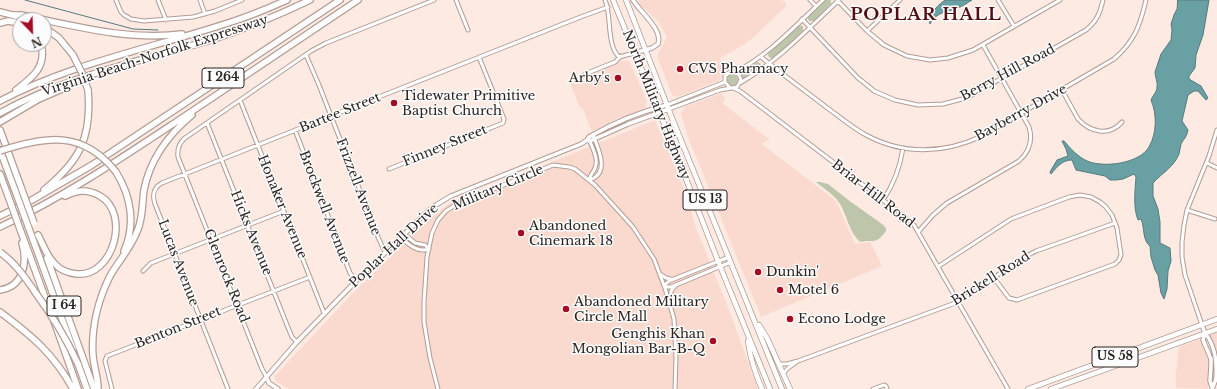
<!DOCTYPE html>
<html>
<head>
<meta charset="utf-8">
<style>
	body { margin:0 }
	#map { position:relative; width:1217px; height:389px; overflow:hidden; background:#fdeae3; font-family:"Libre Baskerville",serif }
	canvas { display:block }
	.north { position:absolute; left:12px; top:12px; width:40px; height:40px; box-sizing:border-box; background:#fcfcfc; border:1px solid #a8a5a4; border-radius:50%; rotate:157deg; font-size:11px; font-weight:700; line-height:16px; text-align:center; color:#2b231f }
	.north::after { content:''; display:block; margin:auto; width:14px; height:18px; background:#a50b23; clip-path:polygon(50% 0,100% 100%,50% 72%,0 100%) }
</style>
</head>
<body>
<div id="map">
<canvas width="1217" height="389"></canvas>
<div class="north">N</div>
</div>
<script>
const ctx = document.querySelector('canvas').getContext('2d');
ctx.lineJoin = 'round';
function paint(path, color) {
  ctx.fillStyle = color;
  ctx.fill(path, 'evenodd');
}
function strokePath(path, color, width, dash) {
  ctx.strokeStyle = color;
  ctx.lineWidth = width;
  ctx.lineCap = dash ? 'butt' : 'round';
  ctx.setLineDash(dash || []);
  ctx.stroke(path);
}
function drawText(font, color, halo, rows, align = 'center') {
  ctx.font = font + ' "Libre Baskerville",serif';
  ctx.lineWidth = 3;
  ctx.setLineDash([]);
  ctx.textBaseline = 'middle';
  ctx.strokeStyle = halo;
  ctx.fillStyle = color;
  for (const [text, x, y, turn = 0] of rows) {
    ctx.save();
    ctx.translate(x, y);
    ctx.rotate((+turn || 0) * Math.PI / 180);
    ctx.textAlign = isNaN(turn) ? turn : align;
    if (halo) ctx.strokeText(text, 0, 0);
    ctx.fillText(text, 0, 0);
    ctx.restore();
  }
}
const built = new Path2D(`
	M638,0H782L787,5L753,38L740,47L720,58L725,70L720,80L678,97L672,95L657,56L667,37L658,21L640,5Z
	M622,61H629L647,101L645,108L631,115L618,118L593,131L591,130L583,109L579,106L570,83Z
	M722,93L725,99L722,103L769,139L762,144L836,201L855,244L870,242L882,266L761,317L688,137L681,114L685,107Z
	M655,120L687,196L696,228L729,310L758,389H288L275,380V376L355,291L428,221L447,205Z
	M1217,331V356L1209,333Z
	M1201,339L1209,356L1210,367L1208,389L1176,388V373L1179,347Z`);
const green = new Path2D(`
	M825,0H831V4L814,21H809L807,17L808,15Z
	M798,25L803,26V31L775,58L772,59L768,56L769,52Z
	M757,62L761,64V68L743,79L739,73Z
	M726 80a6 6 0 1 1 12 0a6 6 0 1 1-12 0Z
	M816,182H820L828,184L851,202L882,224L886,228V231C876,245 874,239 860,242C848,231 847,213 838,201C833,194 823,188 816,182Z`);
const water = new Path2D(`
	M945,0H972C967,3 963,6 958,8C947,12 936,12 930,24L929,21C931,12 938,5 945,0Z
	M1178,0H1209L1203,35L1196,55L1195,68L1189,76V79L1201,86L1208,98L1206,100L1198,91H1194L1188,95L1182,121L1188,130C1186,139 1184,138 1181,144C1180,147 1180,151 1179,154C1174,167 1162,173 1153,183V196L1158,209L1160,222V243L1170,248L1171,261L1168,271L1167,289L1164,299L1161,293L1158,275L1155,270L1151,257L1150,246C1142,240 1145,228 1141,219L1138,220C1133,208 1135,190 1136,177L1134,174L1123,179L1116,180H1110L1105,176L1076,170L1072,160C1062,160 1057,167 1051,174L1050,172L1057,160L1068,156L1066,149L1062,141H1064C1071,149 1077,156 1087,161C1103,168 1139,164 1149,147C1157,133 1157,114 1151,100C1153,95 1157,92 1157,87C1158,82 1155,77 1155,72L1161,54L1171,40L1172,30L1171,24L1174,15L1177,9Z`);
const stream = new Path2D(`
	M25,0L133,29L158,30`);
const minor = new Path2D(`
	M116,0L121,12L124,15L131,19L144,21L193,17L215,11L242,0
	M158,0L166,20
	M200,0L205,14
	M456,0L468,30
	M605,0C612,16 606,44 619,57L634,53
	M810,0L816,6
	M837,0L867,31L884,45L907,56L930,60L948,58L973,50L1060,0
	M998,0L1014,26
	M802,19L858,78L867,85L874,91L895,100L918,105L943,104L962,99L972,95L1086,30C1097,21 1100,13 1103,0
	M867,31L900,0
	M306,55L319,85L378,237L383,248L386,252
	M761,57C782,74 804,90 826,107C839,116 851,127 866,135C903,155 944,154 982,136L1114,59C1134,42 1140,26 1146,0
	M735,72C769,55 795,26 823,0
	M585,74L615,62L621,56
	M740,83C778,61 807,30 839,0
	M733,88L740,91L905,217L914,225L1008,389
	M1062,90L1078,119C1090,132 1109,137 1122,122
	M240,100L324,313
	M667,105L725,82
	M669,109L720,90L737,87L741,80L739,75L735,72H730L725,76V82L730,88
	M207,123L287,325L292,337L297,342
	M295,130L350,273L356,281
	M1207,163L1217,168
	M389,169L503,123L504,119L479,57
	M589,180C611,174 598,148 593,135
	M589,180C590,175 593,173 595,168C599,158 592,148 589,139
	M883,200C894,184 900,168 903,148
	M1187,210L1215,219
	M919,231L933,215L947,203L1019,161C1029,152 1033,140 1029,127L983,45
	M404,234L415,243L425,245L429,249
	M401,238C409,245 418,253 429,249
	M729,257L669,281L664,286L667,287H671L731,262
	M939,266L1011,219L1069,197L1080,195L1091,197L1100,202L1105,206L1112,215L1117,228L1121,255L1119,260L1115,264L1017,300L1009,298L994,278
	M143,271L151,263L284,211
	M660,274L666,278L671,279
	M671,301V291L675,286
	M1202,325L1185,275L1182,257V242L1184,225L1187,210L1209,156L1217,130
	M798,361L958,302C985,286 1008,265 1036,251L1115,223
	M779,364H787L798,361L788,368L783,374
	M266,376L262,369L178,157C177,149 179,143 185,138L311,51L326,43L434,0
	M112,389L105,361L107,356L310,277
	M228,389L155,204C152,195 153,188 162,183L578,18L608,7
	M438,389L430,358L424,322V302L427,257L432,233L438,220L446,211L457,204L553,165L569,167L575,169L595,185L633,227L654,259L665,288L674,319L676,358L675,389
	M873,389L884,385L886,386L887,389`);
const tertiary = new Path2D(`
	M633,0C640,12 663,29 658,44L652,48L634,53
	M587,140L590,141L628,124L669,109
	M1202,325L1205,333L1203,340L1211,359V366L1210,381L1212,387
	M1205,333C1215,345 1217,364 1216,379C1215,382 1213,386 1212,389
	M266,376L269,383L278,389
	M256,389L297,342L356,281L428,211L436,205L451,196L581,144L587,140L589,137C613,123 640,112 667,105`);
const primary = new Path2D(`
	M613,0L670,138L718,261L770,389
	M626,0L672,118L782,389
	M759,325L767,338L790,389
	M748,341C750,358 755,373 762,389
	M1028,389L1217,319
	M1051,389L1217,329`);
const motorway = new Path2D(`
	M0,12L16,16
	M13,15H21C75,26 128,41 182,34
	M0,23L8,21L20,23
	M44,27L59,38L73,55
	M16,90C32,78 47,67 41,44
	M0,101C72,63 153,48 231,22C250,16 269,8 287,0
	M0,113C66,76 142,61 214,39C247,28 279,15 310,0
	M0,122L39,99L69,86
	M0,130L22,190
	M0,150L16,193
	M116,172C131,196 136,224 124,251
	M0,174L7,193
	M44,190C80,161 92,137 88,90
	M0,216L32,200L92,165L340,0
	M28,226L73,349
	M0,227C64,197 123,157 182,118C240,79 299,40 358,0
	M20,229L50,311
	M38,235C43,244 47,257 55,264C60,270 68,273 77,274C113,277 131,214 100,196C95,193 88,191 82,191C76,191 70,194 65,196
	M47,258L94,389
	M0,290C23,287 28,263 22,243
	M0,312C31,335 54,354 73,389
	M54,321L78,389
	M77,361L87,389
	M98,389C98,378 94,367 93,356C91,329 98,300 110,276C119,260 132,247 138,229C143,217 142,203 144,190C150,159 168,135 192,115`);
const motorwayBridge = new Path2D(`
	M73,55L82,73L88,90
	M0,151C46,136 83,130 116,172
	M22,190L34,223
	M7,193L20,229
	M16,193L28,226
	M0,252C15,263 25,277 35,292C52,315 66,338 78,364`);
const markers = [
	[680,69,4,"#a50b23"],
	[618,78,4,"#a50b23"],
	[394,103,4,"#a50b23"],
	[521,233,4,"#a50b23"],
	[758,272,4,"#a50b23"],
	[780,290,4,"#a50b23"],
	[566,309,4,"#a50b23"],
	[790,319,4,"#a50b23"],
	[713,341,4,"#a50b23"]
];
const shields = [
	[223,78,42],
	[705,200,44],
	[64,306,34],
	[1115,357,46]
];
const shieldNames = [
	["I 264",223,78],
	["US 13",705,200],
	["I 64",64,306],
	["US 58",1115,357]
];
const streetNames = [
	["Virginia Beach-Norfolk Expressway",155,56,-18],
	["Berry Hill Road",1008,73,-28],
	["North Military Highway",656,105,68],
	["Bartee Street",340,113,-22],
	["Bayberry Drive",1021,113,-29],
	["Finney Street",445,146,-22],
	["Frizzell Avenue",358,187,69],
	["Military Circle",498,188,-23],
	["Briar Hill Road",873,194,38],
	["Honaker Avenue",282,207,68],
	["Brockwell Avenue",324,207,69],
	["Hicks Avenue",251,233,68],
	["Poplar Hall Drive",394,246,-43],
	["Lucas Avenue",178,263,69],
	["Glenrock Road",226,276,68],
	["Brickell Road",991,279,-32],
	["Benton Street",178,328,-22]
];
const poiNames = [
	["CVS Pharmacy",688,69],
	["Arby's",610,78,"right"],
	["Tidewater Primitive",402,96],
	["Baptist Church",402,111],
	["Abandoned",529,226],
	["Cinemark 18",529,241],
	["Dunkin'",766,272],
	["Motel 6",788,290],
	["Abandoned Military",574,302],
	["Circle Mall",574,317],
	["Econo Lodge",798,319],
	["Genghis Khan",705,334,"right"],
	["Mongolian Bar-B-Q",705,349,"right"]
];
const districtNames = [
	["POPLAR HALL",926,15]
];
paint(built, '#fadace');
paint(green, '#bdc5aa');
paint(water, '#68a0a4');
strokePath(water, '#567a7c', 1);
strokePath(stream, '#567a7c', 1);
strokePath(minor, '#b29c94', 5);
strokePath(tertiary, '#b29c94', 5.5);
strokePath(primary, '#b29c94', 6);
strokePath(motorway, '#b29c94', 8);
strokePath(minor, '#fff', 3);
strokePath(tertiary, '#fff', 3.5);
strokePath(primary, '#fff', 4.5);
strokePath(motorway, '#fff', 5.5);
strokePath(motorwayBridge, '#b29c94', 8, []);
strokePath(motorwayBridge, '#fff', 5.5);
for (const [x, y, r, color] of markers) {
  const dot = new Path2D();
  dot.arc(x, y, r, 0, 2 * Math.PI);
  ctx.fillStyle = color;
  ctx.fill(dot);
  strokePath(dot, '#fcfcfc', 1.5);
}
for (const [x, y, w] of shields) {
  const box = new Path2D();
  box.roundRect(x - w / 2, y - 10, w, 20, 3);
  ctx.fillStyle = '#fcfcfc';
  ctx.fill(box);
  strokePath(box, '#2b231f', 1);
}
drawText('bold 12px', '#2b231f', null, shieldNames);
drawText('13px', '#2b231f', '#fcfcfc', streetNames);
drawText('13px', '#2b231f', '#fcfcfc', poiNames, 'left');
ctx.letterSpacing = '1px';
drawText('bold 17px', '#530e12', '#fcfcfc', districtNames);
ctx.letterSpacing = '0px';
</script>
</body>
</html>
